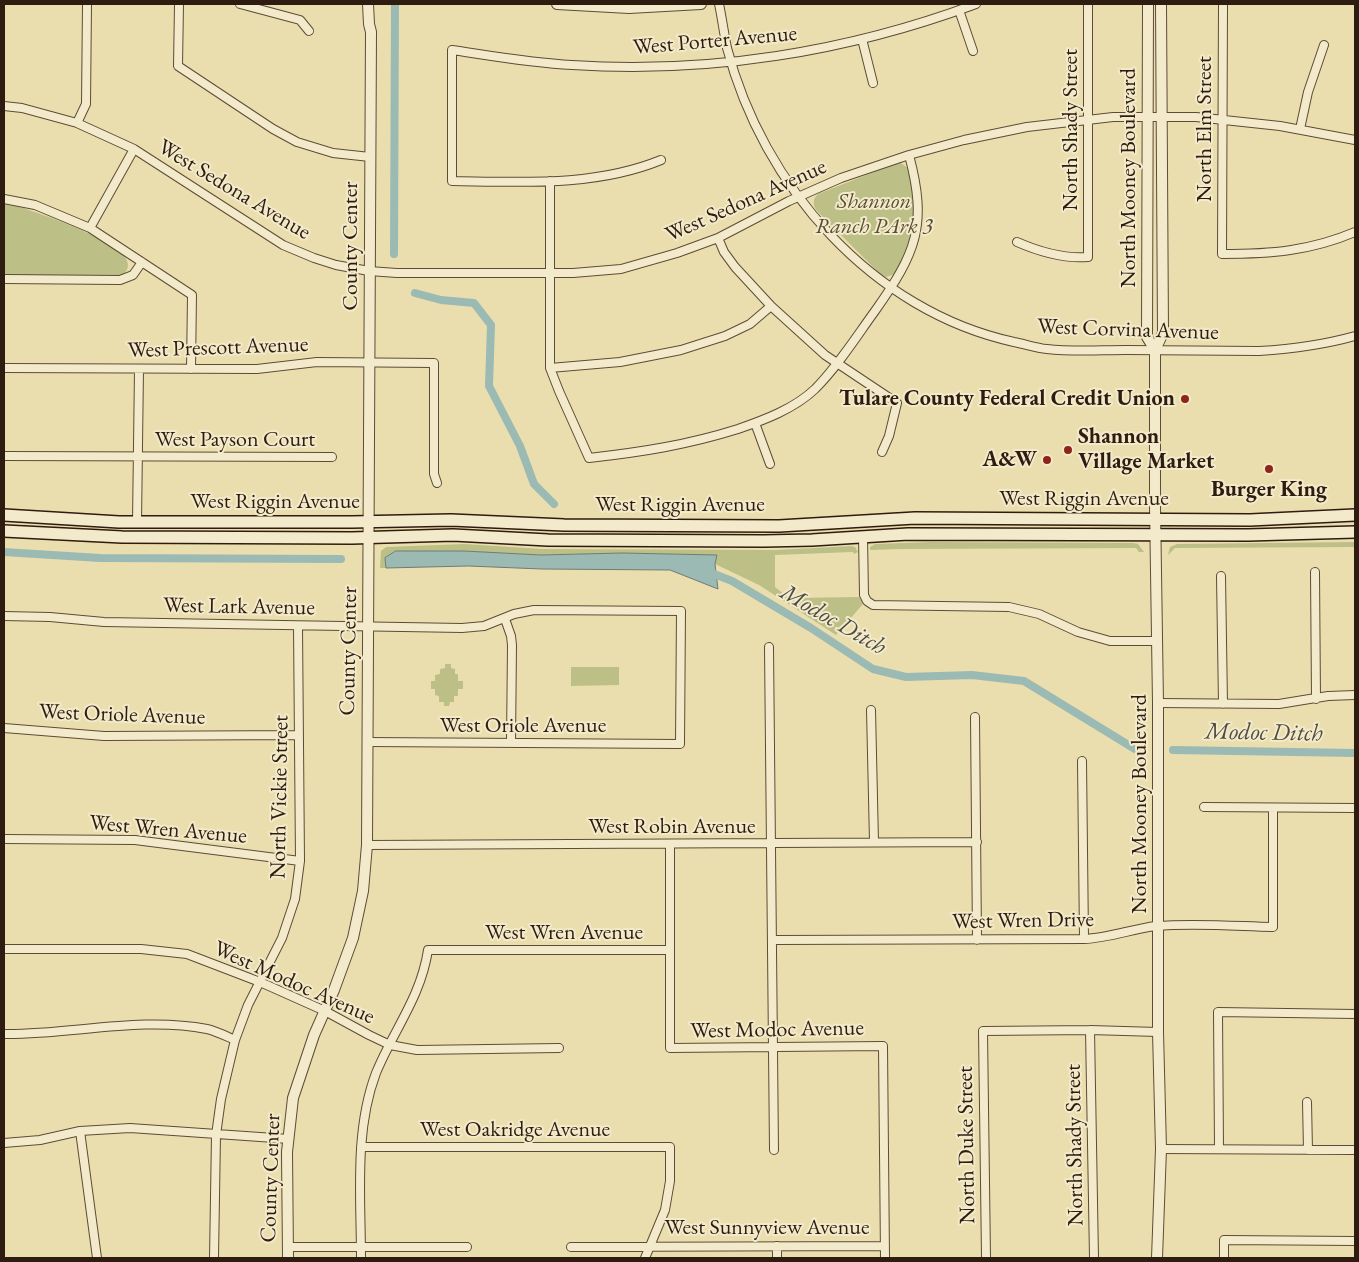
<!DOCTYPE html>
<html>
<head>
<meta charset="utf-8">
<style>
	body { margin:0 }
	#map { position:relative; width:1359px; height:1262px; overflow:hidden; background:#ebdeae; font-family:"EB Garamond",serif }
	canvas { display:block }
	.frame { position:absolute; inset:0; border:5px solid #2d1c0f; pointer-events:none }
</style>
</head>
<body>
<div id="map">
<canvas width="1359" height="1262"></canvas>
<div class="frame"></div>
</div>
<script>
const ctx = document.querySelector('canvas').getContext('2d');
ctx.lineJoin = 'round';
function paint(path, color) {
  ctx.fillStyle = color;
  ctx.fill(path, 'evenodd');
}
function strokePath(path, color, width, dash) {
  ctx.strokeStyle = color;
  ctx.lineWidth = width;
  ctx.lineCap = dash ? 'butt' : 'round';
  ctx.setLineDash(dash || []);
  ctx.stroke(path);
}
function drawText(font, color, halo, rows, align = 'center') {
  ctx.font = font + ' "EB Garamond",serif';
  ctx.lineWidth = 4;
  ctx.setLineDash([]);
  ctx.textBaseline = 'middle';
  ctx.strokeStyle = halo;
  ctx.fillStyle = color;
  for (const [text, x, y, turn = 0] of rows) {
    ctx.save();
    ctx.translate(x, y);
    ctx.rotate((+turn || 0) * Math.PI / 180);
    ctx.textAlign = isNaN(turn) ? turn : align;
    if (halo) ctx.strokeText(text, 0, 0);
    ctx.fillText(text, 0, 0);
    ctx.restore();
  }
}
const green = new Path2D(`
	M901,163L909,169C915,191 915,218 909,240C906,250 901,260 898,270L895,274L886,277L880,274L817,211C812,205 813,198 818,194L894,164Z
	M4,202C24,208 132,242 128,266C127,272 123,275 118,276H4Z
	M931,542L1134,543L1138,544L1144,552H1139L1136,548L901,549L870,550V547L875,544Z
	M1355,542V547L1175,548L1168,555L1170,547L1177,544Z
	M464,544L542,549L775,550L851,546L855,547L858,552L854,554L853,552L775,555V587L789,598L859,597L863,604L836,635L759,585L715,564L717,555L622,553L541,555L464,551H396L385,558L386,568H380L381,551L386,547Z
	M445,664H451V668L455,669V674H458V681H463V689H458V696H454V702H450L449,706H444V702H439V696L435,695V689H431V681H435V675L440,674V669L445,668Z
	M571,667H619V685L571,686Z`);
const water = new Path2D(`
	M396,551H464L541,555L622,553L717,555L715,564L718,589L670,570L542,569L468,566L386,568L385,558Z`);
const canal = new Path2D(`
	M394,254L395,4
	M415,293L441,300L474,303L491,325L489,386L520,446L534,484L554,504
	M4,552L100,558L341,559
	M709,572L732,581L811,628L873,669L906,677L972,675L1024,681L1135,749
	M1173,750L1355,753`);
const minor = new Path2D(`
	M179,4L178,66L273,129L297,142L333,153L370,157
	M240,4L300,20L309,31
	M719,4C722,18 724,34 727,48C763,186 872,311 1014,342C1025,344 1036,348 1047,349C1073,352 1100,350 1126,350C1171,350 1215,351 1259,351C1292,349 1323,345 1355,336
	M1223,4L1222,254C1271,254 1310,251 1355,232
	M959,10L973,51
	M862,39L873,83
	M4,106L22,108L77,123L134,149L283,245L314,258L336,265L369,271L397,273H573L621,269L677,253L718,238L789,201L841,178L909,155L964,140L1027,127L1113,117H1196L1280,126L1355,140
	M77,123L86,104L87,4
	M1300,129L1308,92L1324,45
	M661,160C595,187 522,182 452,181V50C492,56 531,63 572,65C709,74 847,52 976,4
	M550,181V368L559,391L589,458C642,452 687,445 738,429C764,420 794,409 815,389C838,366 856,337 875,311C916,253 928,226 909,155
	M4,199L35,205L90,228L192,295L191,369
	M90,228L134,149
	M718,238L724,252L735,267L771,306L825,355L897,403L889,436L882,452
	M1017,242C1040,252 1063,259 1088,257V4
	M4,279L120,280L133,275L142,262
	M4,368L257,369L317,362L434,363V474L437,483
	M550,368L620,362L681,350L725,336L750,324L771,306
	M755,423L770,464
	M4,456L332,457
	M137,522L139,369
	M863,536L864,595L867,601L873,605L1009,607L1039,614L1078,632L1110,641H1157
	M1315,572L1316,699
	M1221,576L1223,704
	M4,616L50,617L104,622L462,628L484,626L514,614L534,610L681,611L680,744L367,742
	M505,619L511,636L512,645L511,743
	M769,647L774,1150
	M1158,703L1279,704L1328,696L1355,695
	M871,710L874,842
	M975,717L977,940
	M4,728L104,736L299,735
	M1082,761L1084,939
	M1204,807L1355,808
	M4,839L135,840L300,861
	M367,845L977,842
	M670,845V1048L883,1046L885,1258
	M773,940L1084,939C1109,938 1132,929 1156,926C1195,923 1234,926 1273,927V808
	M4,949H141L187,954L260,982L325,1011L369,1035L390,1045L417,1050L559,1048
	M1090,1030L1094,1258
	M4,1034C71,1035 140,1016 207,1029C216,1031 226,1036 235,1040
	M1307,1102L1308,1150
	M80,1131L97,1258
	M4,1143L40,1140L80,1131L130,1128L289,1139
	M361,1147H670V1181L665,1210L645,1258
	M1161,1149L1355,1150
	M1219,1149L1218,1012L1355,1014
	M288,1247H467
	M571,1247L885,1246
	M214,1258L216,1135L221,1099L235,1040L248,1005L282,938L295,899L300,861L298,626
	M361,1258C361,1198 354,1131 376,1073C393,1031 421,997 428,950H670
	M777,1258V1246
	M986,1258L983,1031L1090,1030L1158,1032
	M1224,1258V1240L1355,1241`);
const tertiary = new Path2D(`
	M557,4L629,8L701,4
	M1148,4L1147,337L1155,350
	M288,1258L287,1152L293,1098L314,1035L334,990L353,938L363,891L367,845L371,32L369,24L368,4
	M1157,1258L1161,1149L1158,1032V703L1155,506V350L1163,333L1161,4`);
const secondary = new Path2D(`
	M4,515L119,522H352L451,520L564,525L779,526L915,518L1250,520L1355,515
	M4,531L122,537L352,538L453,535L548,540L764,541L812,540L908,534L1248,535L1355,532`);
const markers = [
	[1185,399,5,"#8f2418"],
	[1068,450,5,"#8f2418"],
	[1047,460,5,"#8f2418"],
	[1269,469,5,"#8f2418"]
];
const streetNames = [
	["West Porter Avenue",715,41,-5],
	["North Elm Street",1205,129,-90],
	["North Shady Street",1071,130,-90],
	["North Mooney Boulevard",1129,178,-90],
	["West Sedona Avenue",234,190,31],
	["West Sedona Avenue",746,201,-24],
	["County Center",351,246,-90],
	["West Corvina Avenue",1128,330,2],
	["West Prescott Avenue",218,348,-2],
	["West Payson Court",235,440],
	["West Riggin Avenue",1084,499],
	["West Riggin Avenue",275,502],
	["West Riggin Avenue",680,505],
	["West Lark Avenue",239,607,1],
	["County Center",349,651,-89],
	["West Oriole Avenue",122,715,2],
	["West Oriole Avenue",523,726],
	["North Vickie Street",280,797,-89],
	["North Mooney Boulevard",1140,804,-90],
	["West Robin Avenue",672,827],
	["West Wren Avenue",168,830,5],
	["West Wren Drive",1023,921,-1],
	["West Wren Avenue",564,933],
	["West Modoc Avenue",294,983,24],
	["West Modoc Avenue",777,1030,-1],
	["West Oakridge Avenue",515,1130],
	["North Duke Street",967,1145,-91],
	["North Shady Street",1075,1145,-91],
	["County Center",271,1178,-88],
	["West Sunnyview Avenue",767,1228]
];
const parkNames = [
	["Shannon",874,202],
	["Ranch PArk 3",874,227]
];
const poiNames = [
	["Tulare County Federal Credit Union",1175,399],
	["Shannon",1078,437,"left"],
	["Village Market",1078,462,"left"],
	["A&W",1037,460],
	["Burger King",1269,490,"center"]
];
const waterNames = [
	["Modoc Ditch",833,620,30],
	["Modoc Ditch",1264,733,1]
];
paint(green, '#bcc087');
paint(water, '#9bbab4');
strokePath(water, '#6f7b72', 1);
strokePath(canal, '#9bbab4', 8);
strokePath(minor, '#5c4c37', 10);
strokePath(tertiary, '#5c4c37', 12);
strokePath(secondary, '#2d1c0f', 14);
strokePath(minor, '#f2eaca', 8);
strokePath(tertiary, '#f2eaca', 10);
strokePath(secondary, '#f2eaca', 11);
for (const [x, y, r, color] of markers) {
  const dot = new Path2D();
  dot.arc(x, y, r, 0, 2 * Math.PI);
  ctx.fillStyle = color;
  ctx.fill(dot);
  strokePath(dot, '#f2eaca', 2);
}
drawText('22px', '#2d1c0f', '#f2eaca', streetNames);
drawText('italic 22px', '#584d33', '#f2eaca', parkNames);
drawText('bold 22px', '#2d1c0f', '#f2eaca', poiNames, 'right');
drawText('italic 24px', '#4e4b41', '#f2eaca', waterNames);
</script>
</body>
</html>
